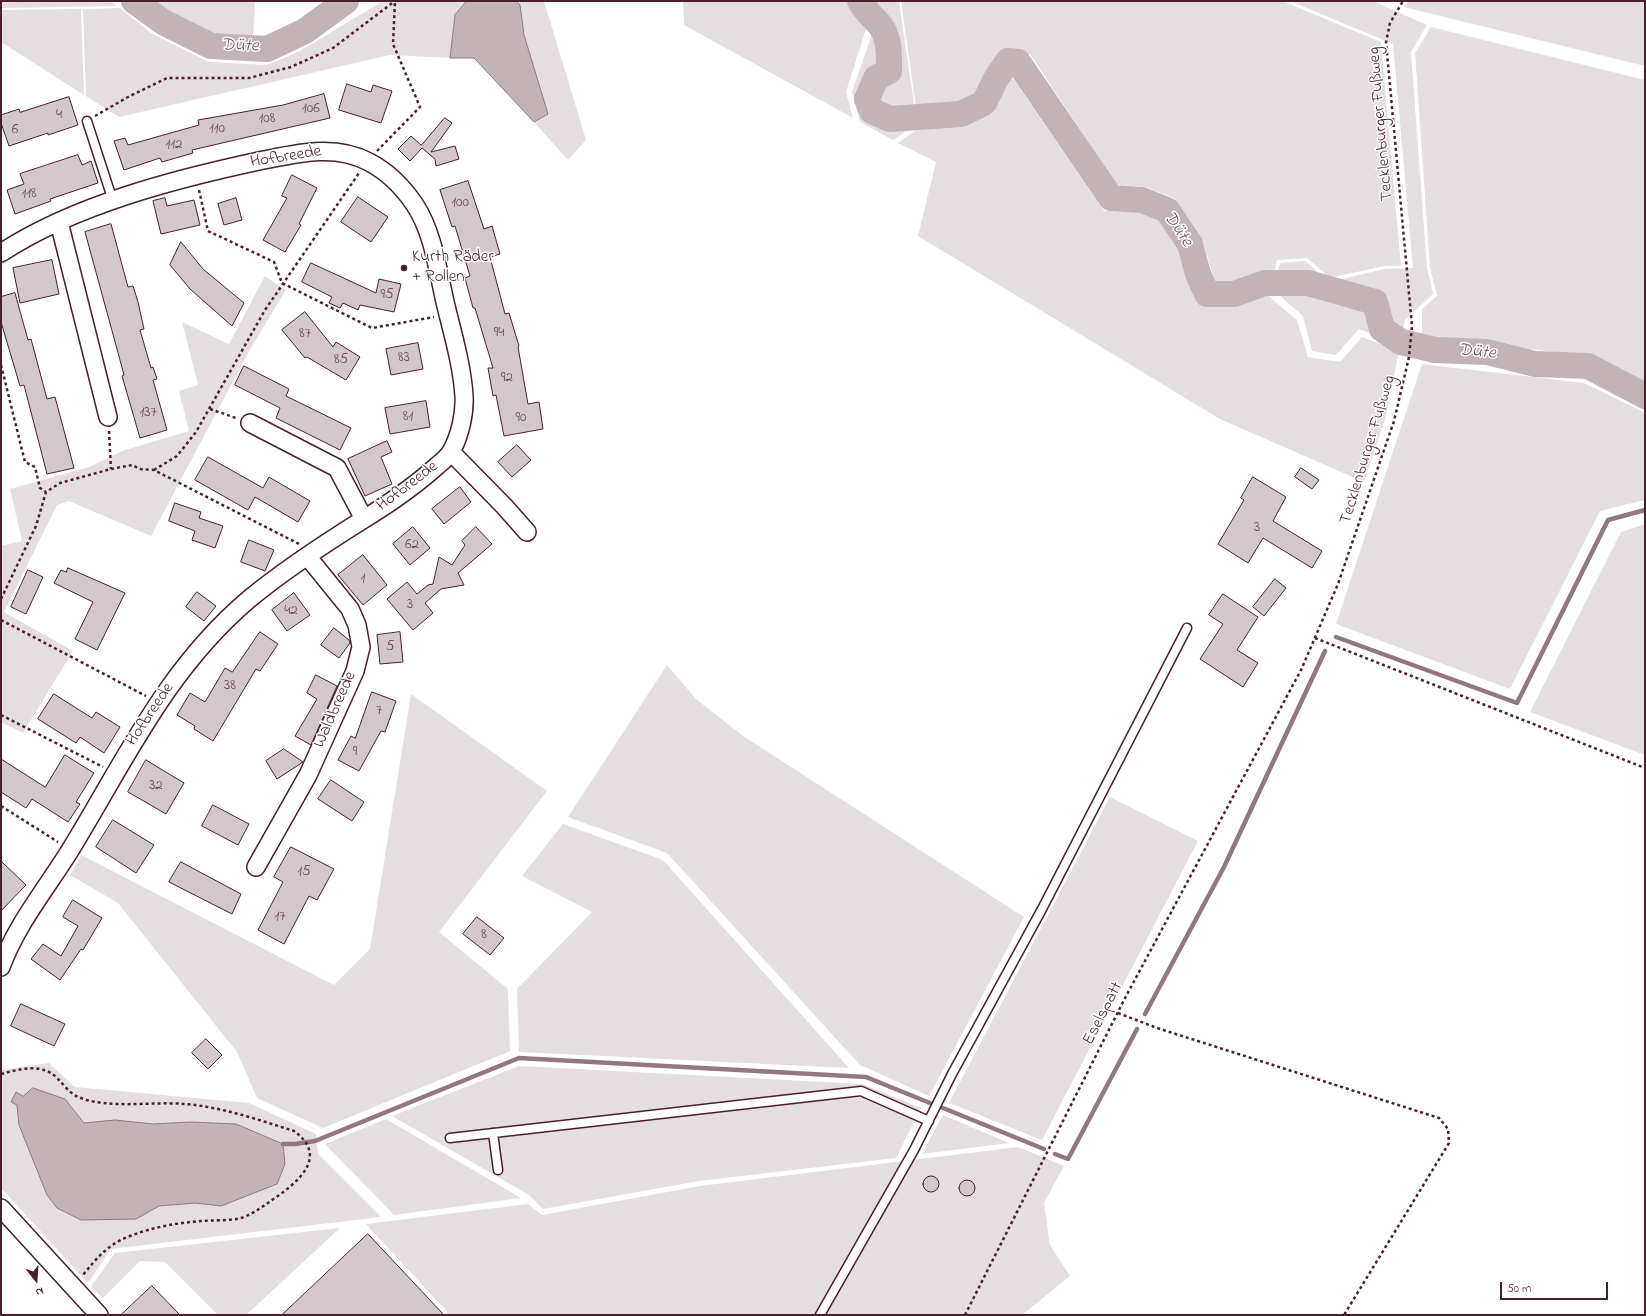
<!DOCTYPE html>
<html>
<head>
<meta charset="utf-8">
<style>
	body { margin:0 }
	#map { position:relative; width:1646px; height:1316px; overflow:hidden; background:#fff; font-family:"Indie Flower",sans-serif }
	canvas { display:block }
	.frame { position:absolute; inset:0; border:2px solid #4a1f2b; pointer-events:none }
	.north { position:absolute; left:16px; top:1260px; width:40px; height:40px; -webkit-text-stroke:3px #fff; paint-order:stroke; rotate:163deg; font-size:11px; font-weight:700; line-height:16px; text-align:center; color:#4a1f2b }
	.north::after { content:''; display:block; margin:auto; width:14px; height:18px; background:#4a1f2b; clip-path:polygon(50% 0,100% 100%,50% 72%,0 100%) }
	.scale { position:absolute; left:1500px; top:1282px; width:108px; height:18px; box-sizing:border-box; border:2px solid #4a1f2b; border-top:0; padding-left:5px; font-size:12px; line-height:14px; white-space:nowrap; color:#4a1f2b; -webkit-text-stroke:3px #fff; paint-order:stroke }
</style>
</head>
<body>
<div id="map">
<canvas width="1646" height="1316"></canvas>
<div class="frame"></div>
<div class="north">N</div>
<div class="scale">50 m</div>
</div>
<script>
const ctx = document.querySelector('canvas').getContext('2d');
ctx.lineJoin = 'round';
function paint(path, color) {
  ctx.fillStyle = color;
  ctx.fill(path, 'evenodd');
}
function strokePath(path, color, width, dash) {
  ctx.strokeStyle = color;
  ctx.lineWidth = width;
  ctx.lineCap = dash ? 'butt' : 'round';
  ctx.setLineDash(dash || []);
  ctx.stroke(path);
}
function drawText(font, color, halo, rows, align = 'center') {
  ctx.font = font + ' "Indie Flower",sans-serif';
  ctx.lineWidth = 3;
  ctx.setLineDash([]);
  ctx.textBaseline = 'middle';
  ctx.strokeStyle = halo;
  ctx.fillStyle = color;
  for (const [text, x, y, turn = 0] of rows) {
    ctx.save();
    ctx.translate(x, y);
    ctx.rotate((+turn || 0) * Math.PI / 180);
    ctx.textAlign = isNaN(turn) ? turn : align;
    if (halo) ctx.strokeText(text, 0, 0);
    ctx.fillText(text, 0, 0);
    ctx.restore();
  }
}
const green = new Path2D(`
	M1,1H111L117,6L1,8Z
	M155,1H255L253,38L216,35L171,13Z
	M383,1H467L455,15L450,58L390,55L119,117L86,96L83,9L120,8L151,33L209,62L267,65L298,52Z
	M516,1H544L586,140L568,160L534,122L548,114L524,35L520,5Z
	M683,1H846L866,29L846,92L853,118L684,25Z
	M852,1H899L917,124L893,140L860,122L852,92L874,28Z
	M901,1H1282L1381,42L1401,266H1384L1330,278L1307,258L1277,260L1274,274L1234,288L1215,282L1204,245L1174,198L1146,187L1117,185L1030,54L999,53L974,99L957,107L916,108Z
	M1290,1H1373L1427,25L1411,52L1427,268L1433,294L1405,320L1400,344L1359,329L1336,355L1312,351L1303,316L1272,289L1280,263L1305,261L1330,282L1384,269L1413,268L1393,44Z
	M1409,1H1645V66L1404,7Z
	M81,9L84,95L1,42V10Z
	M1431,27L1645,80V384L1590,356L1422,337V309L1437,296L1430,268L1415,53Z
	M1012,77L1104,211H1139L1161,221L1180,249L1187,276L1198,303L1236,305L1266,294L1297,320L1308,357L1340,362L1362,337L1399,351L1386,416L1364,482L1220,419L918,236L936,162L898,143L920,127H963L993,113Z
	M265,276L286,290L249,351L151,536L69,501L57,505L4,612L73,651L23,733L1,722V546L22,541L10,489L89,467L122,451L189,431L179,391L198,385L182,322L229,344Z
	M1422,364L1584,383L1645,413V500L1600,511L1510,689L1336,624Z
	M1645,524V755L1530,712L1621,532Z
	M667,665L696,699L743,736L1024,917L929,1096L860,1065L667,853L568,817Z
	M411,694L547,791L439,932L508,989L510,1051L323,1128L257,1098L237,1052L118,903L70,875L81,855L334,985L370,949Z
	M1110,797L1198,841L1042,1140L949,1103Z
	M563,824L663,860L849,1068L519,1052L517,989L592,912L522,876Z
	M49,1063L75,1087L249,1103L316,1134L318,1154L381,1217L111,1249L88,1283L1,1188V1070Z
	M519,1066L863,1084L921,1108L896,1158L699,1181L543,1209L529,1195L392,1116Z
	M943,1115L1009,1143L922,1154Z
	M386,1119L521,1198L394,1215L325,1144Z
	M1018,1147L1064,1166L1044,1203L1050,1245L1070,1276L1022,1315H450L366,1224L528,1204L542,1215L700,1186Z
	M340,1228L246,1315H218L165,1262L140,1261L103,1298L91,1287L115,1253Z`);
const water = new Path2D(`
	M467,1H516L520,5L524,35L548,114L534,122L474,58H450L455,15Z
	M33,1088L65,1099L84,1123L115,1120L153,1124L190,1122L236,1124L283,1144L285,1164L277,1184L221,1206L195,1203L159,1206L136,1219L81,1220L57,1208L47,1195L19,1125L17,1105L11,1102L16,1092L23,1096Z`);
const stream = new Path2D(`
	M1336,637L1517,703L1608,520L1645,510
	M1145,1014L1224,867L1325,651
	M943,1108L1044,1149
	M283,1144H295L315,1141L519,1058L866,1077L930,1103
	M1055,1154L1068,1159L1137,1029`);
const river = new Path2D(`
	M134,1L163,22L211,46L267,49L305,31L346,1
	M860,1C865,11 873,17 880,25C890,38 889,55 889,71L876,78L867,99L872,111L890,119L961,114L984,103L997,77L1008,61L1018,62L1111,198L1142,200L1167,210L1190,244L1198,274L1207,294H1234L1265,283H1308L1375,302L1382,329L1401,342L1435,350L1487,352L1535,364L1588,366L1645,396`);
const building = new Path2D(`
	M347,84L371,92L373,85L392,91L381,123L339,110Z
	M324,94L330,118L192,150L193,153L162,162L160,158L124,170L114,141L125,138L128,145L199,125L198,120L283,105Z
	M69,97L78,125L48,135V133L9,146L1,123V115L19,109L20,112Z
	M445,118L452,123L431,152L455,146L459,159L436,166L435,159L422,148L410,161L398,149L411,136L421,145Z
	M78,155L82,165L91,161L98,183L50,199L51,201L15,214L7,190L24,184L20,174Z
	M292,175L317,188L299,224L301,225L285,252L263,240L287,198L282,196Z
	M468,181L484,229L492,226L500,254L490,257L505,314L509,313L519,346L518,347L528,404L539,402L543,429L504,436L496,395L493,396L488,368H493L475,308H473L465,278L470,276L455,226L452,227L440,190Z
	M358,197L388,217L371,242L341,222Z
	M165,198L167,206L194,200L200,225L161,234L153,201Z
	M236,198L242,220L224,225L218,204Z
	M111,224L128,287L133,286L138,302L144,329L140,330L151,368L153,367L157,379L153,380L167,430L140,438L122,376L124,375L117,349L85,232Z
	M181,242L203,269L244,303L232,326L190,289L170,265Z
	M52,260L59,294L20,303L13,268Z
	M311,263L376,293L379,279L401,284L394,312L360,305L358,310L343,303L340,308L329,303L332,297L302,282Z
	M15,293L28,340L31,339L47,399L55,397L74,468L47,474L24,385L20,386L1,322V297Z
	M305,312L333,347L336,342L360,357L346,380L307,357L305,358L282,330Z
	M418,343L423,369L391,375L386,349Z
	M244,366L289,389L286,396L351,428L340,450L276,418L280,408L235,385Z
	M426,401L430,427L390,434L385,408Z
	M387,441L392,452L381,457L392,484L365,496L348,459Z
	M517,445L531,460L512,477L498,462Z
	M208,457L263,488L269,477L310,501L298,522L255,497L248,510L195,480Z
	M1301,468L1319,480L1312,489L1295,477Z
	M1253,477L1286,497L1273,521L1322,551L1312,568L1263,538L1248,563L1218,544L1244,500L1241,498Z
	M460,487L471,502L444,524L432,509Z
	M175,503L201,512L199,518L223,526L215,548L192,540L195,531L169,521Z
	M413,527L430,548L410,565L393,544Z
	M476,527L492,544L458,573L464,585L441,589L425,603L433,613L413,630L387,599L407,582L417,594L428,585L433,584L439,557L452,565L465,545L462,541Z
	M249,540L274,550L265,571L241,562Z
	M363,555L387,585L363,605L338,575Z
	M68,568L125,593L97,650L75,639L93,602L54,583L61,570L66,572Z
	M28,570L43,577L26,614L11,607Z
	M1275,579L1286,588L1264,616L1253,607Z
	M197,592L216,606L204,621L186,607Z
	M294,593L310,615L287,631L272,610Z
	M1223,594L1258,617L1237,650L1258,663L1243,687L1200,659L1223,624L1209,615Z
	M334,628L349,640L350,643L339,658L321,645Z
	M260,632L278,644L260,671L256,669L213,741L194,729L195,726L177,715L190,693L205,702L225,668L232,672Z
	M400,632L403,662L380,664L377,635Z
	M316,675L337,686L311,745L295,736L317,699L307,693Z
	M372,692L396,701L385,732L381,731L359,771L338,760L351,736L355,738Z
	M54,694L92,718L96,712L120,727L104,753L80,737L76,743L38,719Z
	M284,749L303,762L277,779L266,761Z
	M65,755L94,773L76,802L80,804L68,822L32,799L26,808L1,792V759L45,787Z
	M146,760L184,783L166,814L128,792Z
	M331,780L364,802L352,821L318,799Z
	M213,805L249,824L238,845L202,826Z
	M113,820L154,845L136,873L96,847Z
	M291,847L334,869L317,900L309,896L284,944L258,930L283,882L274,877Z
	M1,861L26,885L1,911Z
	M181,862L241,894L232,914L169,882Z
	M73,900L102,918L83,950L81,949L60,980L31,959L43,944L61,956L78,926L63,917Z
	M477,917L504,938L490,955L463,934Z
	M21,1004L65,1024L54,1046L11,1026Z
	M206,1039L222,1055L208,1069L192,1053Z
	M923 1184a8 8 0 1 1 16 0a8 8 0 1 1-16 0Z
	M959 1188a8 8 0 1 1 16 0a8 8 0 1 1-16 0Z
	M368,1234L444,1315H282Z
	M152,1286L180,1315H121Z`);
const path = new Path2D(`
	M95,116L128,97L167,78H249L291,67L333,48L395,1
	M377,151L420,107L393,44L395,1
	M199,190L208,231L274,262L282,283L372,328L434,317
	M1,365L25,462L35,467L40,488L46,492
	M210,409L236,418
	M109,431L111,469
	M154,470L177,456L196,432L265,310L359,173
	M1,599L36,526L46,492L60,483L111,469L132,465L140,469L154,470L299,544
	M1,620L146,696
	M1315,638L1645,768
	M1,715L103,767
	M1,806L58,842
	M1118,1013L1157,1028L1439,1118L1448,1129L1449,1143L1344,1315
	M1,1074C21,1069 42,1062 58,1079C63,1084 69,1092 76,1096C106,1110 151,1101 185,1104C222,1107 259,1120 294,1131C330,1157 297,1183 272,1200C262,1207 253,1214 241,1218C229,1221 214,1220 201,1221C177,1223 153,1227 130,1236C108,1244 97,1258 82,1276
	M965,1315L1124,1000L1301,670L1338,584L1394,421L1409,357L1412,326L1386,42L1390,23L1403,1`);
const service = new Path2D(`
	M87,121L113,201
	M493,1133L498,1170
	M450,1138L861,1091L929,1121
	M820,1315L914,1150L952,1074L1042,909L1187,628`);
const minor = new Path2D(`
	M59,222L108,417
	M1,253C74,205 175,179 259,161C295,154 334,143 369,162C388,172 403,187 415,205C434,234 438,273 446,306C453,335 462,365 464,396C465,413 460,435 452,450C449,456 443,461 438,465C415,486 390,503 364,519C324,544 284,570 248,600C165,671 125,761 69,852C46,889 16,925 1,967
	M250,423L337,468L364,519
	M452,453L504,506L527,532
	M256,867L308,775L355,671L361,647L357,625L350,609L307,556
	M1,1208L99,1315`);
const markers = [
	[404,268,4,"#4a1f2b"]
];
const numberNames = [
	["106",311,110],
	["4",59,116],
	["108",267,120],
	["110",217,130],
	["6",15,131],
	["112",174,146],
	["118",29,195],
	["100",460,204],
	["95",387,296],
	["94",499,334],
	["87",305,335],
	["83",404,359],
	["85",341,361],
	["92",507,379],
	["137",148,414],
	["81",408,418],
	["90",521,419],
	["3",1257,529],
	["62",412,546],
	["1",363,580],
	["3",410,606],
	["42",291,612],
	["5",390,648],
	["38",230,687],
	["7",379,712],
	["9",355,753],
	["32",156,787],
	["15",304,873],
	["17",280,918],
	["8",484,936]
];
const streetNames = [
	["Tecklenburger Fußweg",1382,124,-95],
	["Hofbreede",286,158,-9],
	["Tecklenburger Fußweg",1369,450,-73],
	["Hofbreede",408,487,-37],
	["Waldbreede",336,710,-66],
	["Hofbreede",151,715,-56],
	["Eselspatt",1104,1014,-63]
];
const poiNames = [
	["Kurth Räder",412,258],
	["+ Rollen",412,278]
];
const waterNames = [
	["Düte",240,47,2],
	["Düte",1177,230,56],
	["Düte",1477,353,6]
];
paint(green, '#e5dee0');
paint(water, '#c1b3b6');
strokePath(water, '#91787e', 1);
strokePath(stream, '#91787e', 4.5);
strokePath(river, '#c1b3b6', 26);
paint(building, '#d2c7cb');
strokePath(building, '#4a1f2b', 1);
strokePath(service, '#4a1f2b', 11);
strokePath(minor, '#4a1f2b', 20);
strokePath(path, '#4a1f2b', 2.5, [3, 3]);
strokePath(service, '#fff', 8);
strokePath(minor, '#fff', 17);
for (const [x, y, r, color] of markers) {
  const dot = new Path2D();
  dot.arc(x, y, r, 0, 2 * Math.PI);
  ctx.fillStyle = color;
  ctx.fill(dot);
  strokePath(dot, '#fff', 1.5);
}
drawText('15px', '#6c4953', null, numberNames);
drawText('17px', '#4a1f2b', '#fff', streetNames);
drawText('17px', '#4a1f2b', '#fff', poiNames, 'left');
drawText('italic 18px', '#74535c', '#fff', waterNames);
</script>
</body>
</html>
